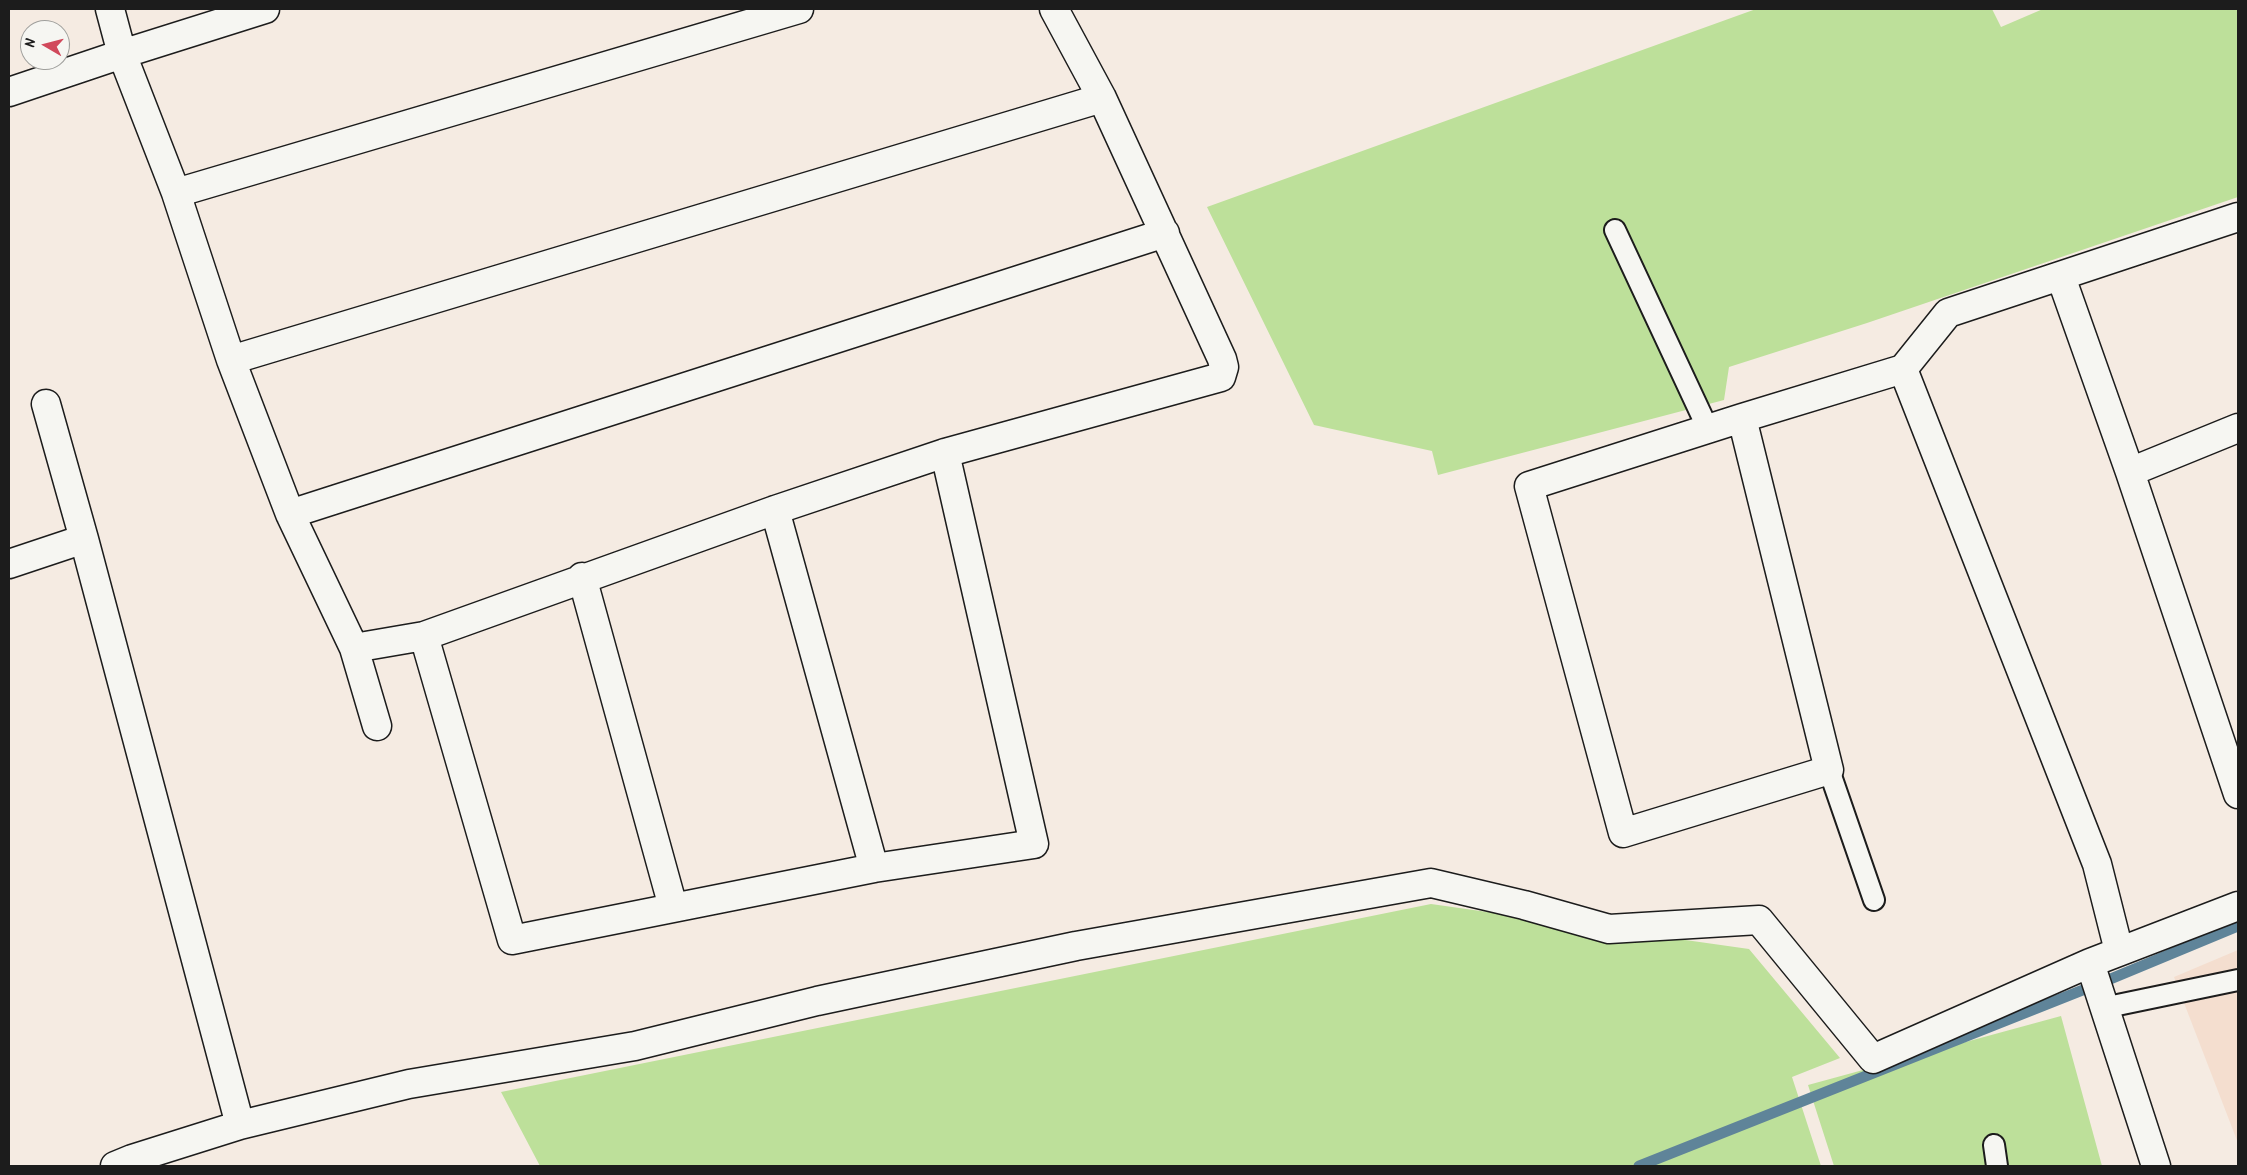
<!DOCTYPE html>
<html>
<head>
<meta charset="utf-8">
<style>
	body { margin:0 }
	#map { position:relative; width:2247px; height:1175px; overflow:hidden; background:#f5ebe2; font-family:Kalam,sans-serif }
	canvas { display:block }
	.frame { position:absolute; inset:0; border:10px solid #1c1c1c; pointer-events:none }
	.north { position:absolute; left:20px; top:20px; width:50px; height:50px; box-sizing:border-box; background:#f6f6f2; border:1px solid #9f9f9c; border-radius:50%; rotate:278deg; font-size:14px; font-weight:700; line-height:20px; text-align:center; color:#1c1c1c }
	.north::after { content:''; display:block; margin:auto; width:18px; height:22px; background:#d1495b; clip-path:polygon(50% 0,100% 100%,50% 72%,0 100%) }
</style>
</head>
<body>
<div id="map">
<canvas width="2247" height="1175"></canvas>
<div class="frame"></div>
<div class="north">N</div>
</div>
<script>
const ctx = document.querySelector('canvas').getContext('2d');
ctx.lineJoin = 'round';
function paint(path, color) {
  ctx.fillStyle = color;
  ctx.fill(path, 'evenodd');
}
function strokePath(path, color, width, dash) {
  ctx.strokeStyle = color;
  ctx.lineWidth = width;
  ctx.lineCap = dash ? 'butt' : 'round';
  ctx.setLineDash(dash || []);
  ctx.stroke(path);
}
const built = new Path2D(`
	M2238,950V1143L2174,977Z`);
const green = new Path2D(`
	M1756,9H1992L2001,27L2043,9H2238V197L1867,323L1729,367L1724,400L1438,475L1432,451L1314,425L1207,207Z
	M1431,904L1749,949L1840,1058L1792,1077L1821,1166H540L501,1092Z
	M2061,1016L2102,1166H1834L1808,1085Z`);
const stream = new Path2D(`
	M1639,1166L2108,980L2238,926`);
const lane = new Path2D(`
	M1615,230L1708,429
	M1829,770L1874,900
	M2103,1008L2238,980
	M1994,1145L1997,1166`);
const street = new Path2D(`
	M110,9L122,54L176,193L231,360L290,514L354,648L424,636L775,510L945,453L1221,377L1224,367L1222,359L1102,98L1054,9
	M9,92L122,54L265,9
	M176,193L799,9
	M2061,277L2130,472L2238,794
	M231,360L1102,98
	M1903,369L2097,864L2119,951
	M46,404L84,539L240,1125L409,1084L635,1046L817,1001L1076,946L1431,883L1524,905L1609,929L1759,920L1873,1059L2090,963L2238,906
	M1742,418L1829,770L1623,833L1529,486L1742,418L1903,369L1948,313L2238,217
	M2130,472L2238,428
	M775,510L874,868
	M290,514L1165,233
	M9,564L84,539
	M582,577L673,907
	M424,636L512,940L874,868L1034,844L945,453
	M354,648L377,726
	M2090,963L2156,1166
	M115,1166L132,1159L240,1125`);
paint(built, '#f4decf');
paint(green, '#bde09a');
strokePath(stream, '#5f8499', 11);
strokePath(lane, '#1c1c1c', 24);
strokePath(street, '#1c1c1c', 31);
strokePath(lane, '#f6f6f2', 20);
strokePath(street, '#f6f6f2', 28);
</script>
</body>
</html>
